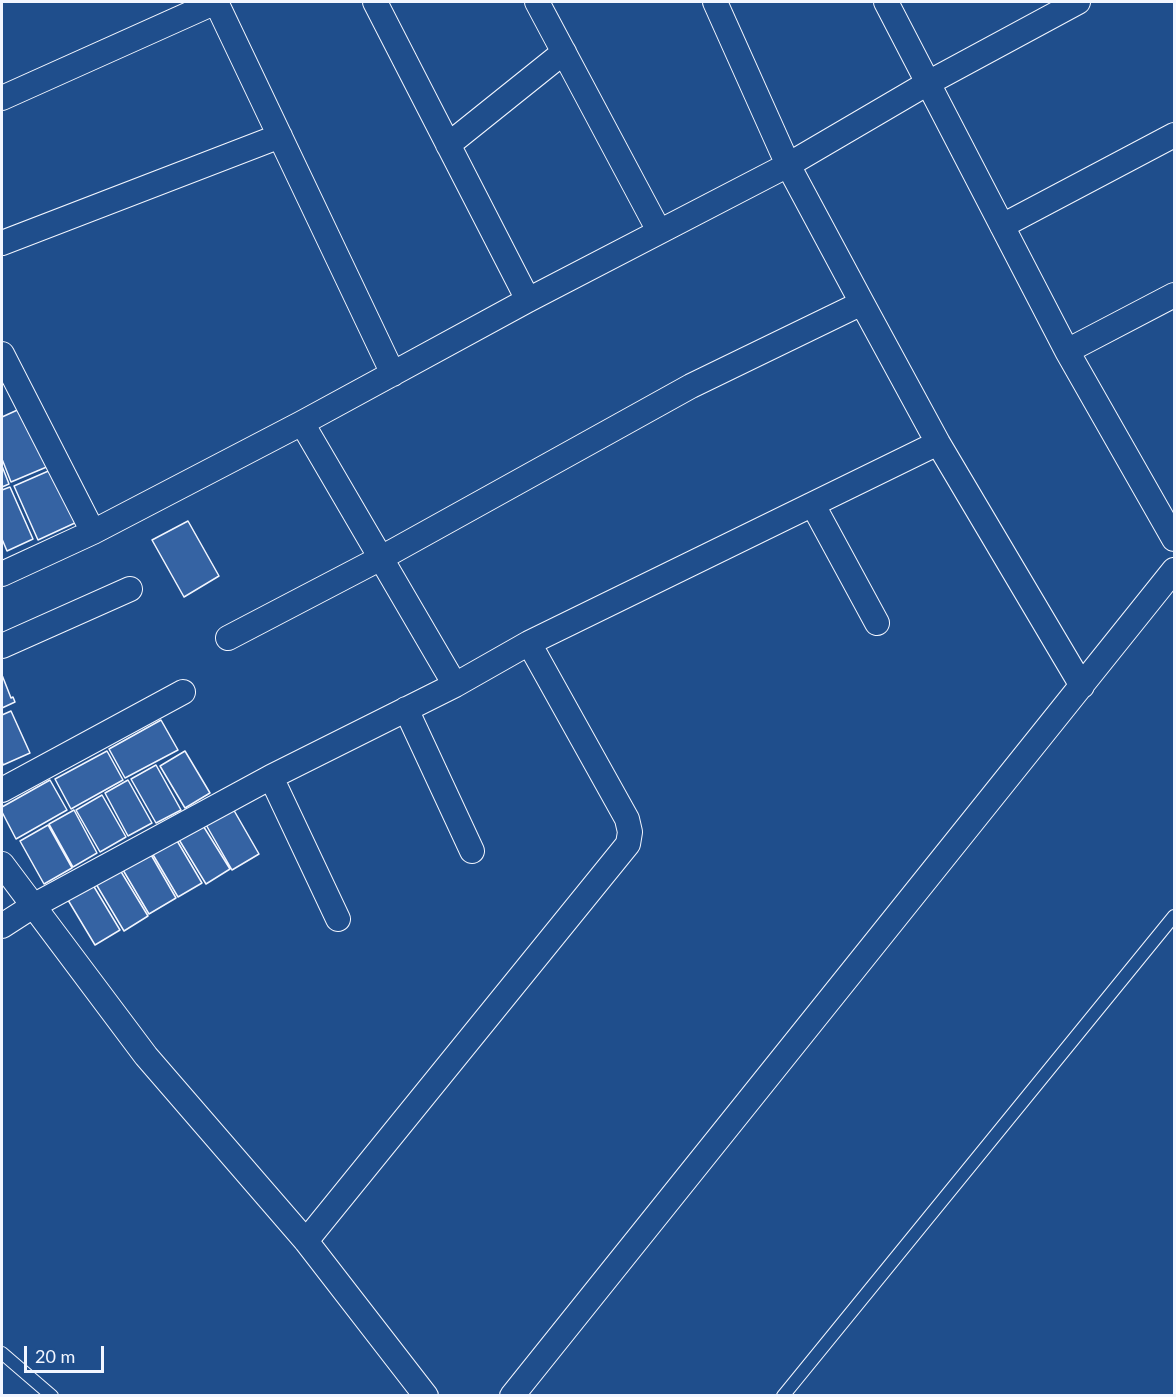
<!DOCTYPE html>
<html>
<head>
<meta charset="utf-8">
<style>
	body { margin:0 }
	#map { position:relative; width:1176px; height:1397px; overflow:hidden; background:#1f4e8c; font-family:Lato,sans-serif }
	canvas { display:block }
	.frame { position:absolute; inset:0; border:3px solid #f2f6ff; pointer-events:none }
	.scale { position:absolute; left:24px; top:1346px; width:80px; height:27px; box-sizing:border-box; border:3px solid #f2f6ff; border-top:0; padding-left:8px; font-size:18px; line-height:21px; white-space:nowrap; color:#f2f6ff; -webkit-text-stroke:4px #1f4e8c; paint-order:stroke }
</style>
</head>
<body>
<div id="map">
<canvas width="1176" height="1397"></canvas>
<div class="frame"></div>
<div class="scale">20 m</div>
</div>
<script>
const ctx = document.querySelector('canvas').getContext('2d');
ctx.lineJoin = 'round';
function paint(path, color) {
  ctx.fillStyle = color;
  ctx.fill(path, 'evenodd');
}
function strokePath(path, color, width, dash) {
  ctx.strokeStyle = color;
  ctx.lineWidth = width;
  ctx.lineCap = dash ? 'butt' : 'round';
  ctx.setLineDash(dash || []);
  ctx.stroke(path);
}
const building = new Path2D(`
	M24,407L49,466L11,482L2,459V417Z
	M2,466L9,484L2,487Z
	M53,469L77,522L38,540L14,486Z
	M10,487L33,539L7,551L2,539V490Z
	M188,521L219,576L184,597L152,540Z
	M2,675L11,698L13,697L15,702L2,708Z
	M11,711L30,753L3,765L2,761V715Z
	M161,720L178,750L125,778L109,749Z
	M107,751L123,780L71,809L55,779Z
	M185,751L210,793L185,808L160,766Z
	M156,765L181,810L156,823L131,779Z
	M50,780L67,810L16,839L2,812V807Z
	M128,780L152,823L128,836L105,793Z
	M102,795L126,837L100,852L76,810Z
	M232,807L259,854L232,870L205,823Z
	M74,810L97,853L73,867L49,824Z
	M202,824L230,869L206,884L178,838Z
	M48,825L72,868L44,884L20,841Z
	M176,839L202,883L178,897L152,853Z
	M150,853L176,898L149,914L123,870Z
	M120,870L148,916L124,931L96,884Z
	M93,885L120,930L95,945L68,900Z`);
const service = new Path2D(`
	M2,1353L52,1396
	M783,1396L1174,916`);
const minor = new Path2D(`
	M216,2L393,374
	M375,2L528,300
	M537,2L659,231
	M715,2L788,165L862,303L938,443L1082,686
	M886,2L1067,351L1174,539
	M2,98L216,2
	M448,145L564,52
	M1002,226L1174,135
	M2,243L280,136
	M1067,351L1174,295
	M2,354L93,532
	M302,423L455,685
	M813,505L877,623
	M2,574L93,532L302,423L528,300L788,165L928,83L1078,2
	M228,638L381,558L691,386L862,303
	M2,646L130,589
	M406,709L472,851
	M271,777L338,919
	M2,790L183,692
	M2,864L146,1056L306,1241L426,1396
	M2,926L33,906L271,777L455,685L529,643L938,443
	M306,1241L628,844L630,832L627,819L529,643
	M512,1396L1174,570`);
paint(building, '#3563a3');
strokePath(building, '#f2f6ff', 1.5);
strokePath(service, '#f2f6ff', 14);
strokePath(minor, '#f2f6ff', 26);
strokePath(service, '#1f4e8c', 12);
strokePath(minor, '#1f4e8c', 24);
</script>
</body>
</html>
